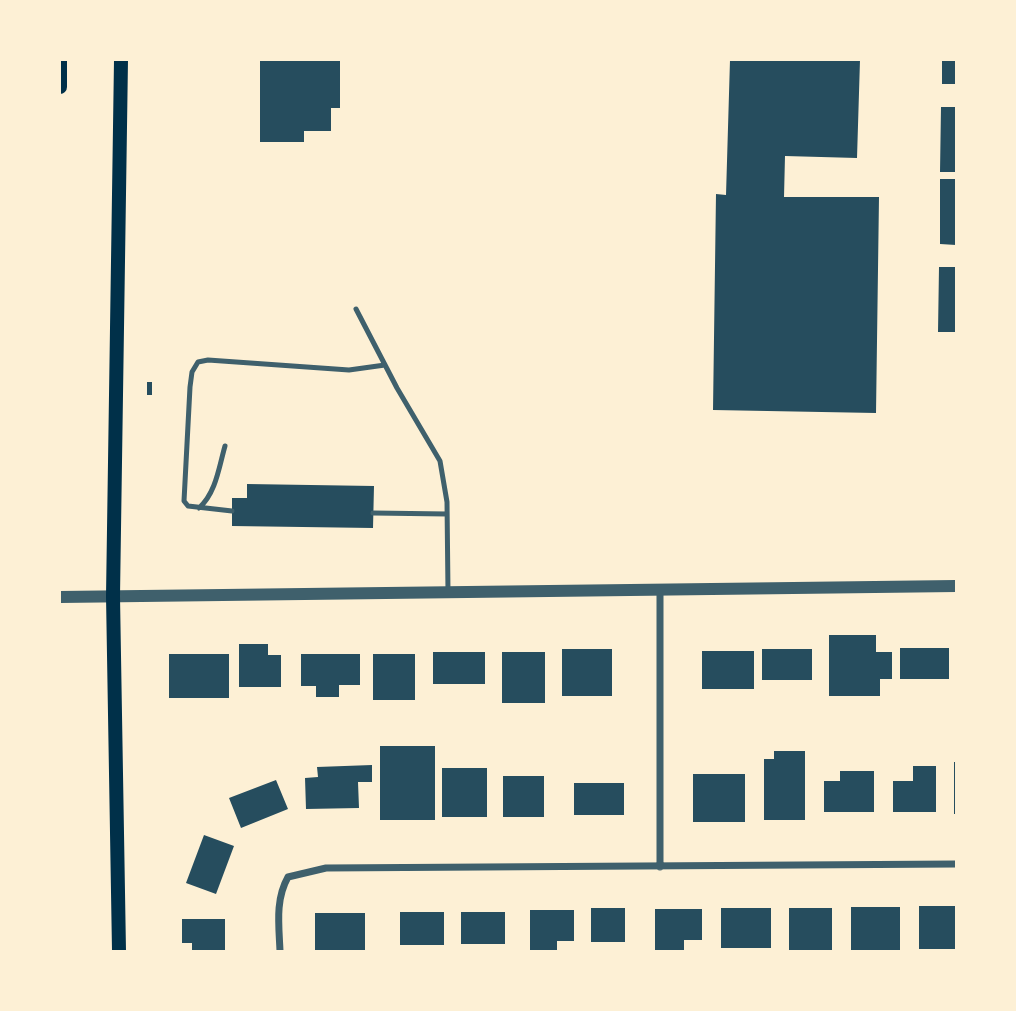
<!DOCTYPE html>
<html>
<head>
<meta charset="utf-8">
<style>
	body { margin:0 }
	#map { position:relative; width:1016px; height:1011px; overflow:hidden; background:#fdf0d5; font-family:"Libre Baskerville",serif }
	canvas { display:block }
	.frame { position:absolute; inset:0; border:61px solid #fdf0d5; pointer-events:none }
</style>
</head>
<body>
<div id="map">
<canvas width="1016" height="1011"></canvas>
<div class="frame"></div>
</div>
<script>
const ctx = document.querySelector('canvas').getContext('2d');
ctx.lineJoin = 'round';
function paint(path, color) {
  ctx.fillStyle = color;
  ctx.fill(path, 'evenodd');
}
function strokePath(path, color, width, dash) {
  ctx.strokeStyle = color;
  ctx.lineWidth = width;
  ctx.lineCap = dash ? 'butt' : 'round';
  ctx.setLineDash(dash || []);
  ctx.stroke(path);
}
const building = new Path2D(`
	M260,60H340V108H331V131H304V142H260Z
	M730,60H860L857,158L785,156L784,197H879L876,413L713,410L716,194L726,195Z
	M942,60H956V84H942Z
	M941,107H956V172H940Z
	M940,179H956V245L940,244Z
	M939,267H956V332H938Z
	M147,382H152V395H147Z
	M247,484L374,486L373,528L232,526V498H247Z
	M829,635H876V652H892V679H880V696H829Z
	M239,644H268V655H281V687H239Z
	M900,648H949V679H900Z
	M562,649H612V696H562Z
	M762,649H812V680H762Z
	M702,651H754V689H702Z
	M433,652H485V684H433Z
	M502,652H545V703H502Z
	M169,654H229V698H169Z
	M301,654H360V685H339V697H316V686H301Z
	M373,654H415V700H373Z
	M380,746H435V820H380Z
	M774,751H805V820H764V759H774Z
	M954,762H956V814H954Z
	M372,765V782H358L359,808L306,809L305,778L318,777L317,767Z
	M913,766H936V812H893V781H913Z
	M442,768H487V817H442Z
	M840,771H874V812H824V781H840Z
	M693,774H745V822H693Z
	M503,776H544V817H503Z
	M276,780L288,809L241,828L229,798Z
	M574,783H624V815H574Z
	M204,835L234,846L216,894L186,883Z
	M919,906H956V949H919Z
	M851,907H900V951H851Z
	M591,908H625V942H591Z
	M721,908H771V948H721Z
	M789,908H832V951H789Z
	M655,909H702V940H684V951H655Z
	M530,910H574V941H557V951H530Z
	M400,912H444V945H400Z
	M461,912H505V944H461Z
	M315,913H365V951H315Z
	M182,919H225V951H192V943H182Z`);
const service = new Path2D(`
	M356,309L397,388L440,461L447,502L448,592
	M199,508C216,493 219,467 225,446
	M232,511L188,506L184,501L190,387L192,372L198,362L208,360L349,370L385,365
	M373,513L447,514`);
const minor = new Path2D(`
	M660,867V589
	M280,951C279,926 275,900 288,877L326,868L956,864`);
const tertiary = new Path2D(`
	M60,597L956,586`);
const secondary = new Path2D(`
	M60,87V60
	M119,951L113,596L121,60`);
paint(building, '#264d5e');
strokePath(service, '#3f606c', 5);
strokePath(minor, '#3f606c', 7);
strokePath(tertiary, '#3f606c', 12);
strokePath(secondary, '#003049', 14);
</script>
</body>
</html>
